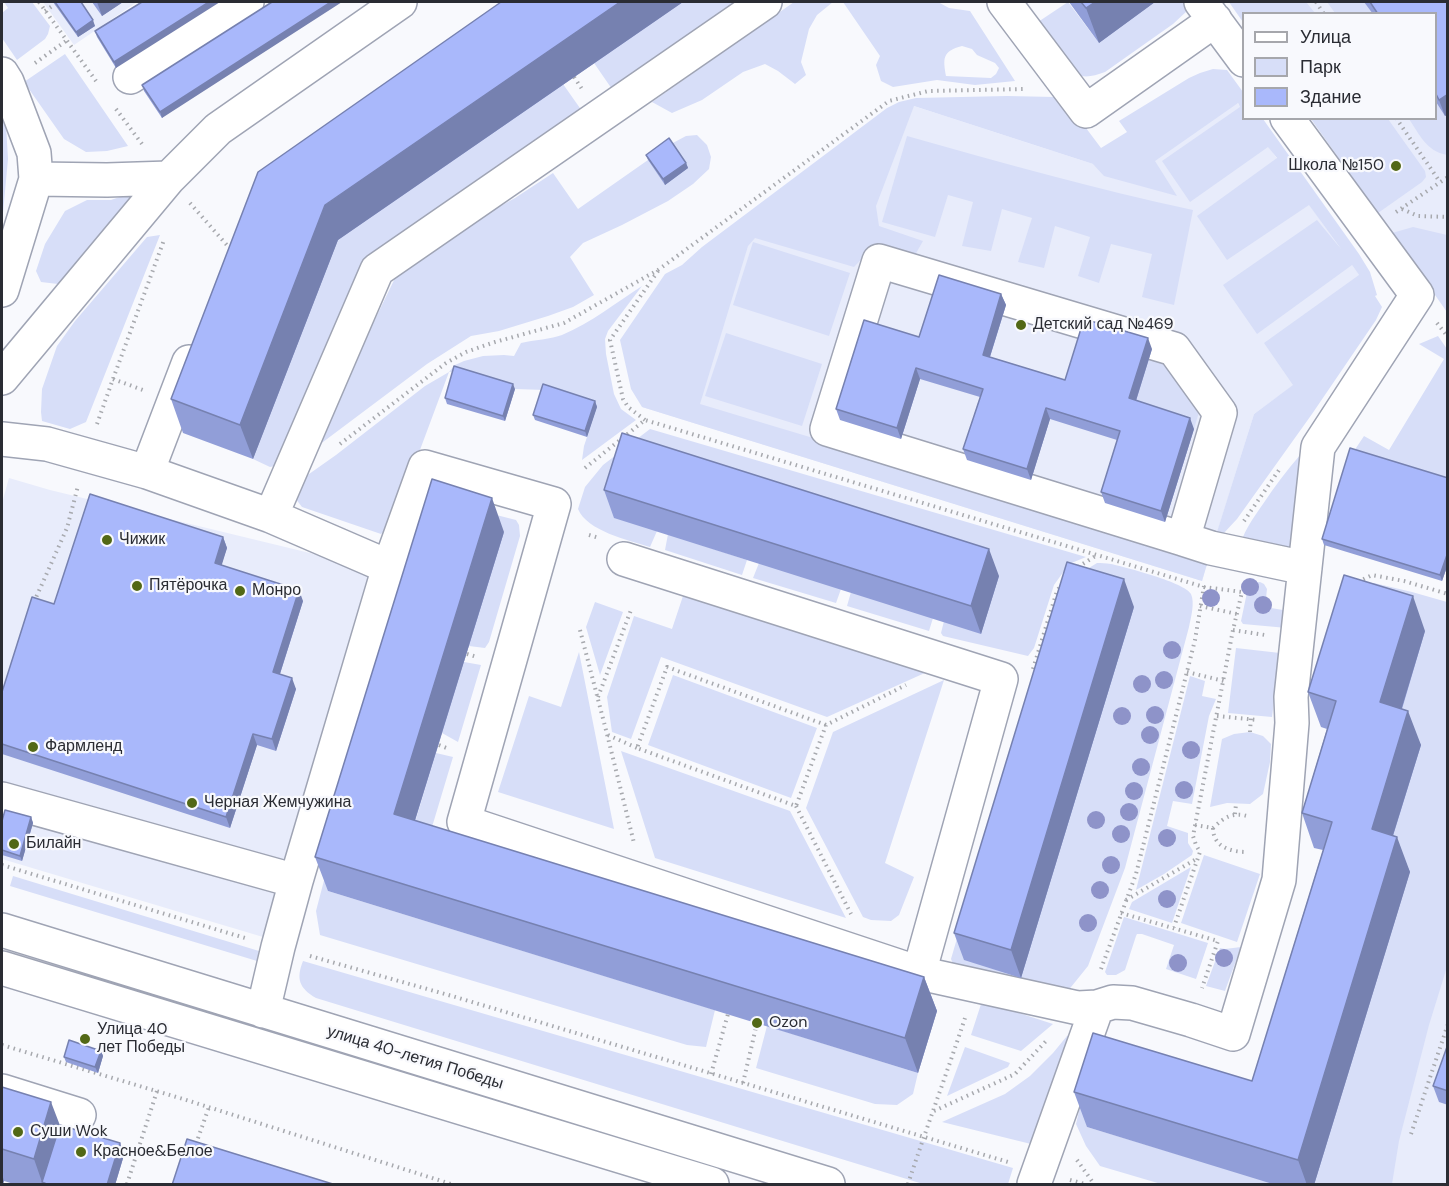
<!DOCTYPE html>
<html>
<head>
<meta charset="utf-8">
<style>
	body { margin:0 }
	#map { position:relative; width:1449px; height:1186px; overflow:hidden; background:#f8f9fd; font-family:"DM Sans",sans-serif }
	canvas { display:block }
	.frame { position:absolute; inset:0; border:3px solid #2a2c33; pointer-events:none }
	.legend { position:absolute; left:1242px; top:12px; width:195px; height:108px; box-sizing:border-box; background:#f8f9fd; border:2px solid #a6a7ac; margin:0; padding:8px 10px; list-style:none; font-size:18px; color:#2a2c33 }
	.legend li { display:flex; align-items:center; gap:12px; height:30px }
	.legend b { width:30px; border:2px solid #a6a7ac }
</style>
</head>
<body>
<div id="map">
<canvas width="1449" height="1186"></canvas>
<div class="frame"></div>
<ul class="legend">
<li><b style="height:8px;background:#fff"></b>Улица</li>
<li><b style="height:16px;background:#d7def8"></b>Парк</li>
<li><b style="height:16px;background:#a9b8fb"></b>Здание</li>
</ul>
</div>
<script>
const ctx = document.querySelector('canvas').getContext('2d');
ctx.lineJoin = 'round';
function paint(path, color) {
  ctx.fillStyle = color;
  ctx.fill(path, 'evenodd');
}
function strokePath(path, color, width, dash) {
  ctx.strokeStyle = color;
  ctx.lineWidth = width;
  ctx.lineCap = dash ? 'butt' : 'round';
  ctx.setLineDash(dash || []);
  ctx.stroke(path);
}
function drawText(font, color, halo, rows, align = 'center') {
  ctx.font = font + ' "DM Sans",sans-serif';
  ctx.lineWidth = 4.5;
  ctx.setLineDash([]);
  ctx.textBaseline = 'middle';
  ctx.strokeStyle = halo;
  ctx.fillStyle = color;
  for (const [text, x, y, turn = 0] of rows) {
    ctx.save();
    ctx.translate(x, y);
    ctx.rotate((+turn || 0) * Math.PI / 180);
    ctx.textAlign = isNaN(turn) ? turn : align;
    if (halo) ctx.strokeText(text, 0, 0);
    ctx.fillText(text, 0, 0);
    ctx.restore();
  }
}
const built = new Path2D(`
	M43,2H137L74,45Z
	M1229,2H1447V312L1311,119L1436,118V14H1244L1243,22Z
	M1222,81L1243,111L1244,118L1249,119L1374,296L1352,343L1254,414L1202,581L642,407L697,272L914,106L1093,164Z
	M9,478L50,490L380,570L273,940L2,859V503Z
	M1447,901V1184H1358Z`);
const green = new Path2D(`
	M4,2H32L50,26L48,34L45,39L17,60L2,38V13L8,8Z
	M683,2H747L614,92L594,63Z
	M794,2H833L817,15L809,29L801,62L806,75L795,84L778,71L765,64L743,72L702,100L672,113L652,102Z
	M843,2H938L949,8L970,11L1015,81L975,85L937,80L893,87L881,81L876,65L880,56ZM962,46L972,49L977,55L995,63L999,68L996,74L991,78L946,76C943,59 942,51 962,46Z
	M1068,2L1099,43L1155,2H1188L1187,11L1173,24L1105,72C1094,76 1087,78 1076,75L1038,22Z
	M1229,2H1306L1315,13L1244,14L1243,22Z
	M1327,2H1364L1373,13H1335Z
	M65,54L128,146L107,151L86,152L64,139L24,82Z
	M1213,69L1227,70L1243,92L1244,118L1263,119L1359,254L1370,272L1377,295L1375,296L1382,307L1376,320L1312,414L1237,519L1223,534L1216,535L1254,414L1293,385L1264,343L1359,275L1352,265L1257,334L1223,285L1317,220L1341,249L1309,205L1227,260L1197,216L1277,158L1268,147L1190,202L1162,161L1240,107L1238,103L1155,161L1177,196L1104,176L1093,164L914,106L876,206L879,226L923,241L915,255L872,248L854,267L755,238L748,246L700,404L1209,557L1202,581L642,407L631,389L620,340L665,274L682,265L702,247L887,108L899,102L916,98L1007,96L1055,97L1066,104L1080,120L1101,148L1127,132L1119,121L1189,78L1200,73Z
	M563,84L582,111L390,243L275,466L270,467L253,459L338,240Z
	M1436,102L1445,116L1447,114V155C1426,151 1420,135 1409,119L1436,118Z
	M2,105L6,125L8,159L3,213L2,217Z
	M1311,119H1388L1425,171L1426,177L1422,182L1378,213Z
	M697,135L707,145L711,157L709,169L693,184L668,201L622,225L583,243L570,257L594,295L573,307L548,316L499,331L471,336L427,364L319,445L362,346L399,270L486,214L515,198L553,173L578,209L648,160L665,185L671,144L686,136Z
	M907,136C1002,163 1096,189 1193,210L1174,305L1142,297L1152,254L1111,244L1099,283L1078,276L1090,237L1055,226L1044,268L1018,262L1032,218L1002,209L991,251L962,246L973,202L948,195L935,237L882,222Z
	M146,188L58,284L41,282L36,271L45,244L65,211L87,200H111Z
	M1413,227L1447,235V312L1392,233Z
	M160,235L86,422L70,429L42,421L41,412L42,389L57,346L75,321L147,237Z
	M753,242L850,273L829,336L733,305Z
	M642,286L608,331L605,339L606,354L614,394L621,409L636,420L582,460L584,446L597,407L545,390L515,389L457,371L449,372L395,517L388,528L381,534L302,507L295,498L302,479L336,455L425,386L449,372L455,365L464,361L483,356L504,355L514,356L521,343C533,340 552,339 562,335C591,323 617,302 642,286Z
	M726,333L822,364L802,426L705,396Z
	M1438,336L1447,349V483L1352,454L1364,436L1389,450L1444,359L1419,344Z
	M1152,349L1202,402L1194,429L1133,410Z
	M650,429L1086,557L1069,564L1054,585L1034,648L1028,656L943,636L941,633L944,621L615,517L657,531L650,547C628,540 587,531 578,509L585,487L603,465Z
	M1301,454L1296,542L1289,549L1245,541L1243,537C1248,525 1256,514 1263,504C1275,486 1287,470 1301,454Z
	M449,503L516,520L519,525L520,536L489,642L485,648L469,646L328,891L715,1010L706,1047L687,1045L320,935L316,911L327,869Z
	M668,534L747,560L742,575L665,550Z
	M759,563L841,589L836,603L753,578Z
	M1097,563C1101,563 1106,563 1111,564C1125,567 1186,583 1191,594C1195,603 1191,617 1189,627L1125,868L1088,966L1063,997L955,969L951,959L965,911L1084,571Z
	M1260,582L1264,584L1267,589L1265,607L1289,611L1287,628L1243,624L1241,621L1249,583Z
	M1374,583L1412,592L1447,602V967L1429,1025L1399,1141L1392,1184H1314L1410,872L1384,864L1393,737L1363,586Z
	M685,590L927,672L827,717L661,657L631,739L612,732L607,697L634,616L672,629Z
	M851,592L933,618L929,631L847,606Z
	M595,602L623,612L600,675L586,627Z
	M1236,648L1280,653L1272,717L1228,713Z
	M579,652L614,829L498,792L529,696L561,707Z
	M464,662L481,665L458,742L442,733Z
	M673,675L817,728L791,798L648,745Z
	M1190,676L1205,681L1202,696L1216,699L1209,716L1192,804L1173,801L1167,826L1188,833V843L1193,851L1192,855L1164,874L1136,890Z
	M944,680L885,863L914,877L899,915L891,921L871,920L863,917L806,808L833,732Z
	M1250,732L1263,736L1271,744L1270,762L1263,794L1250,804L1227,803L1210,807L1222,739L1234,734Z
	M621,751L790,811L846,918L655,858Z
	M436,753L453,757L432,827L413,829Z
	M1204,855L1260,874L1237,942L1181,923Z
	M1191,867L1172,923L1129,909L1132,902Z
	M13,876L259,951L257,961L10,886Z
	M1124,917L1208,943L1196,979L1166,969L1174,945L1142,934H1137L1136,936L1125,970L1116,975H1107L1105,972Z
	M1241,947L1225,991L1206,986L1220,948L1225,949Z
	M303,961L1013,1168L1008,1184H923L316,998C299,988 296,979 303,961Z
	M982,1001L1053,1024L1021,1051L971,1035Z
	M767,1026L918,1073L913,1094L897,1105L875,1104L756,1068Z
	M1074,1033L1031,1144L942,1122L1005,1094L1030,1076L1053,1053L1067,1036Z
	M965,1047L1010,1063L1008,1067L947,1096Z
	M1084,1090L1087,1127L1276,1184H1161L1100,1166L1086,1146L1076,1124Z`);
const path = new Path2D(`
	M39,2L96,81
	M1316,2L1324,14
	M45,11L58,2
	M35,63L66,41
	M574,77L582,89
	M116,109L142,144
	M1396,118L1440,182
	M190,203L232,251
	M1402,209L1418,216L1448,217
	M1396,212L1448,177
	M1437,323L1448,337
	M113,379L143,390
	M645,420L628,407L623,399L610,340L658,271
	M97,424L113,379L164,240
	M340,444L446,363L466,352L495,342L564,323L658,270L889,101L928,91L1026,89
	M585,468L645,420L1204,587L1242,592L1233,630L1193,836L1196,845L1200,852L1174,927
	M1244,521L1279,470
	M589,535L599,538
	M1078,567L1097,555
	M1358,582L1372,575L1404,581L1448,594
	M34,602L67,528L78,486
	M1200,606L1237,614
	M580,630L607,734L634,843
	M1233,630L1265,635
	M467,654L477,657
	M1033,669L1057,591L1061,585
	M1187,672L1224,681
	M598,697L631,610
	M1217,716L1258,720
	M826,725L667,667L637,748L796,806L826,725L906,685
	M1250,732L1251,715
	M608,735L637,748
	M439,745L449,749
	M796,806L851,914
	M1235,814L1236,804
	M1195,825L1213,828C1224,817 1234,811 1250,817
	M1213,828C1213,847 1231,852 1247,852
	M2,865L245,938
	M1126,900L1198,858
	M1121,913L1218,941L1202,988
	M310,956L452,996L1008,1162
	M1101,969L1136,874L1195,640L1204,586
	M2,1045L183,1099L451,1184
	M711,1074L728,1014
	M743,1083L757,1023
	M934,1111L1015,1074L1048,1039
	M1411,1134L1448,1024
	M196,1144L209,1107
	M1077,1160L1094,1184
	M1070,1180L1085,1184
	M127,1184L157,1091
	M908,1184C926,1129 947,1073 965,1018`);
const minor = new Path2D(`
	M1004,2L1086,111L1215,20
	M1201,2L1244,60
	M2,74L7,82L34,153L36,179L2,290
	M130,77L247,2
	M36,179L107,180L169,178
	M2,378L169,178L218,129L400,2
	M2,439L47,444L147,472L271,516L389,567
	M147,472L189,362
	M271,516L377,270L765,2
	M1183,539L827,429L879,261L1174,349L1220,413L1183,539L1211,548L1305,568
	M624,559L1001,679L919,973
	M2,799L296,881
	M2,930L828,1184
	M2,968L712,1184
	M263,1011L278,947L296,881L389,567L425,467L554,504L464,822L919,973L1078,1008L1097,1007L1113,1002L1132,1003L1191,1020L1233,1034L1279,880L1292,723L1291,697L1318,447L1417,295L1287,118
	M2,1091L79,1115
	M1034,1184L1097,1007`);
const trees = [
	[1250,587],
	[1211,598],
	[1263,605],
	[1172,650],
	[1164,680],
	[1142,684],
	[1155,715],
	[1122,716],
	[1150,735],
	[1191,750],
	[1141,767],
	[1184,790],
	[1134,791],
	[1129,812],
	[1096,820],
	[1121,834],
	[1167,838],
	[1111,865],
	[1100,890],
	[1167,899],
	[1088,923],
	[1224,958],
	[1178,963]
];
const wall = new Path2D(`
	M53,2H81L95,26L78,37Z
	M92,2H123L102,16Z
	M142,2L116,68L97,37L95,31Z
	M272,2L162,118L144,91L142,85Z
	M501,2H683L338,240L253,459L183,433L171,399Z
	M1069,2H1155L1099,43Z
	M1364,2H1448V114L1445,116L1436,102V14H1373Z
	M646,155L686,163L688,168L665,185L648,160Z
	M1001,294L1006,305L990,357L1065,380L1152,349L1136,401L1194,429L1165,522L1105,503L1101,492L1117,440L1050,419L1031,480L967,460L963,449L980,397L920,379L901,439L840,420L836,409L919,337Z
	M515,389L505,421L447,404L445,398Z
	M595,401L597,407L587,437L535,420L533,415Z
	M1448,478V564L1442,581L1324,545L1322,539Z
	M604,490L999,576L981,634L614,518Z
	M504,532L415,821L924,977L937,1011L918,1073L328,891L315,857Z
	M223,537L227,548L221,565L303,601L280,674L296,689L276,751L257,745L230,828L2,754V692L54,604Z
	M1134,607L1021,978L964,960L954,933Z
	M1425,631L1402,709L1421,745L1393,836L1410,872L1314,1185H1276L1087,1127L1074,1092L1252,1081L1323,850L1314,848L1302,813L1327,729L1321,727L1308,692Z
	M31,817L33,823L22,861L2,855V821Z
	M1448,1044V1105L1439,1102L1433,1086Z
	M101,1051L103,1056L98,1073L66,1062L64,1057Z
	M2,1087L60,1125L120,1143L124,1155L115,1185H17L4,1181L2,1185Z`);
const shadedWall = new Path2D(`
	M97,2H123L102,16Z
	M209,2H220L116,68L114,62Z
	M331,2H342L162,118L160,112Z
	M620,2H683L338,240L253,459L240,425L325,205Z
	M1095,2H1155L1099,43L1086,8Z
	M93,20L95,26L78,37L76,32Z
	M1448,94V114L1445,116L1439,100Z
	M686,163L688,168L665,185L663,179Z
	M1001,294L1006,305L987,366L983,355Z
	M1148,338L1152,349L1133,410L1129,398Z
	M916,368L920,379L901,439L897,428Z
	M513,384L515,389L505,421L503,416Z
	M595,401L597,407L587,437L585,431Z
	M1046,408L1050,419L1031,480L1027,469Z
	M1190,418L1194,429L1165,522L1161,511Z
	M492,498L504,532L406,849L394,814Z
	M223,537L227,548L219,574L215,563Z
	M989,549L999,576L981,634L971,606Z
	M1448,552V564L1442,581L1440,575Z
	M1124,579L1134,607L1021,978L1011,950Z
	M299,590L303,601L277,683L273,672Z
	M1413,596L1425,631L1393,737L1380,702Z
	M292,678L296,689L276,751L272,739Z
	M1408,711L1421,745L1384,864L1372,829Z
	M253,734L257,745L230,828L226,817Z
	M31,817L33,823L22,861L20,856Z
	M1397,837L1410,872L1314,1185H1307L1298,1160Z
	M924,977L937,1011L918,1073L905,1038Z
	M101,1051L103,1056L98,1073L95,1067Z
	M51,1102L64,1136L42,1182L34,1159Z
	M120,1143L124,1155L115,1185H107Z
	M2,1174L4,1181L3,1185H2Z`);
const building = new Path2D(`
	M55,2H81L93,20L76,32Z
	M142,2H209L114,62L95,31Z
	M272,2H331L160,112L142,85Z
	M501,2H620L325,205L240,425L171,399L258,172Z
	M1081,2H1095L1086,8Z
	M1370,2H1448V94L1439,100L1436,94V14H1378Z
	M669,138L686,163L663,179L646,155Z
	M939,275L1001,294L983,355L1065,380L1084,319L1148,338L1129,398L1190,418L1161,511L1101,492L1120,431L1046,408L1027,469L963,449L983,389L916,368L897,428L836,409L864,320L919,337Z
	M454,366L513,384L503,416L445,398Z
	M543,384L595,401L585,431L533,415Z
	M622,433L989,549L971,606L604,490Z
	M1350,448L1448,478V552L1440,575L1322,539Z
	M432,479L492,498L394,814L924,977L905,1038L315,857Z
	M90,494L223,537L215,563L299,590L273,672L292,678L272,739L253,734L226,817L2,744V692L32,597L54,604Z
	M1067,562L1124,579L1011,950L954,933Z
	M1344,575L1413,596L1380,702L1408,711L1372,829L1397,837L1298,1160L1074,1092L1093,1033L1252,1081L1332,822L1302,813L1336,701L1308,692Z
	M5,810L31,817L20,856L2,850V821Z
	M69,1040L101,1051L95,1067L64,1057Z
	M1448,1044V1091L1433,1086Z
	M2,1087L51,1102L34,1159L2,1149Z
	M60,1125L120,1143L107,1185H49L42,1182Z
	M187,1139L336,1185H172Z`);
const markers = [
	[1396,166,6,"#526816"],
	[1021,325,6,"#526816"],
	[107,540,6,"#526816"],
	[137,586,6,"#526816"],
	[240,591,6,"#526816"],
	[33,747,6,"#526816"],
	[192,803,6,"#526816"],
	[14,844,6,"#526816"],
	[757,1023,6,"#526816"],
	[85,1039,6,"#526816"],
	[18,1132,6,"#526816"],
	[81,1152,6,"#526816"]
];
const poiNames = [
	["Школа №150",1384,166,"right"],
	["Детский сад №469",1033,325],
	["Чижик",119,540],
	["Пятёрочка",149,586],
	["Монро",252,591],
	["Фармленд",45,747],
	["Черная Жемчужина",204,803],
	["Билайн",26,844],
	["Ozon",769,1023],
	["Улица 40",97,1030],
	["лет Победы",97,1048],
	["Суши Wok",30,1132],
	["Красное&Белое",93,1152]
];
const streetNames = [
	["улица 40-летия Победы",415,1058,17]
];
paint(built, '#e8ecfb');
paint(green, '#d7def8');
strokePath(minor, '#9fa4b4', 36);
strokePath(path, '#a7a9ae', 4, [1.5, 4.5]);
strokePath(minor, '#fff', 33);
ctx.fillStyle = '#8e93c9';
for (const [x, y] of trees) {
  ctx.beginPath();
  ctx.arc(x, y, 9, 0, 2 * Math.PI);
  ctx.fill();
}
paint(wall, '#919ed8');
paint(shadedWall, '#7681b0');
paint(building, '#a9b8fb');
strokePath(building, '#7681b0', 1.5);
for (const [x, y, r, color] of markers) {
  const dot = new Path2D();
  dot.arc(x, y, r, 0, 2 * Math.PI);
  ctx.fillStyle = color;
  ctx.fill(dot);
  strokePath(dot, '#f8f9fd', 2);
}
drawText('16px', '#2a2c33', '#f8f9fd', poiNames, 'left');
drawText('16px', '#2a2c33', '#f8f9fd', streetNames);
</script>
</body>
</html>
